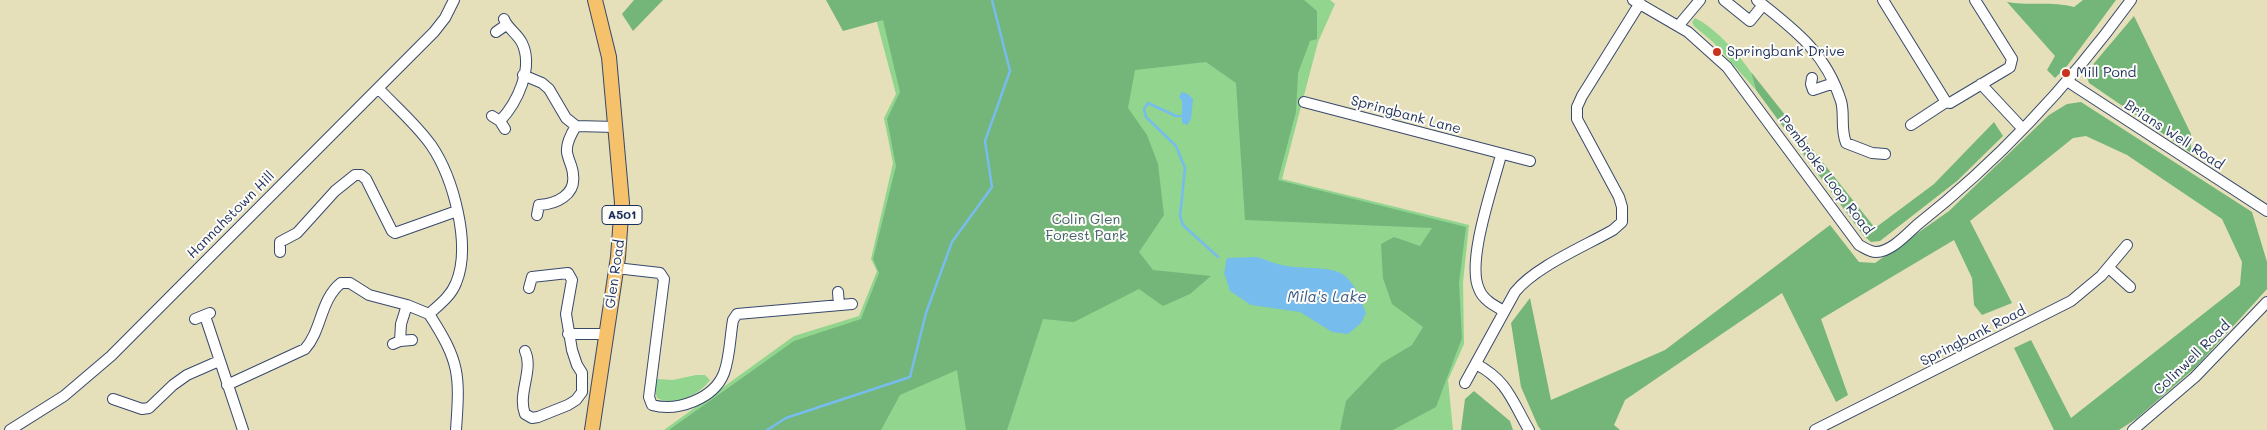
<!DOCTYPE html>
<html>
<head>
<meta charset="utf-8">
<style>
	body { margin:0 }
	canvas { display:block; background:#e5dfba }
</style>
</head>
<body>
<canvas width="2267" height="430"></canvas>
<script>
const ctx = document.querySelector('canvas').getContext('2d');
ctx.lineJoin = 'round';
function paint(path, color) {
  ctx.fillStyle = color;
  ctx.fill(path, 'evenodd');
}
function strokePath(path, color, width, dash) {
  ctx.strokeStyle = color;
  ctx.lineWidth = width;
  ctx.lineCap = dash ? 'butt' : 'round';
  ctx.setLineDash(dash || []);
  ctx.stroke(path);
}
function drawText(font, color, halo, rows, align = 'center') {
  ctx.font = font + ' Mali,sans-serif';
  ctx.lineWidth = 4;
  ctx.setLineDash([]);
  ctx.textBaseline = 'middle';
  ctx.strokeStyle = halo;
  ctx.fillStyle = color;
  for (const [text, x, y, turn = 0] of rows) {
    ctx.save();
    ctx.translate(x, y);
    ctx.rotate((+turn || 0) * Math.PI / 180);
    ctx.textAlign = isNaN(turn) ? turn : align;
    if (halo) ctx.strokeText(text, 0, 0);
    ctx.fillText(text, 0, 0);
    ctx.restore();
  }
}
const green = new Path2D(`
	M871,0H1330L1335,4L1318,42L1282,179L1469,225L1463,282L1464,344L1448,380L1453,430H664L794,336L859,316L877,271L871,259L893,163L884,118L896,94Z
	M1695,18C1714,27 1738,53 1750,71C1753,76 1754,84 1756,90L1713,42L1694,26L1692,22Z
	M696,375H705L710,380C699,395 675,407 657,398L655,389L657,379L673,380Z`);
const forest = new Path2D(`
	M634,0H663L633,31L622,14Z
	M826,0H1304L1317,11V39L1310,41L1298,73L1296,112L1278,180L1466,227L1459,283L1462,338L1436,407L1393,430H1340L1346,401L1382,363L1412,345L1423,327L1392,304L1383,278L1381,244L1394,237L1420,246L1432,228L1245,220L1236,83L1206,62L1135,70L1128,108L1147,135L1158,164L1164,215L1139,252L1153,270L1211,276L1190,294L1163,306L1139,289L1074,322L1043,319L1007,430H966L957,370L900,395L881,430H669L794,341L861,319L879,273L873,259L896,166L887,119L900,92L883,20L843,31Z
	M2083,0H2116L2067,66L2055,78L2047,70L2055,56L2007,2C2029,6 2053,1 2074,7Z
	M2134,16L2191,134V153L2089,83L2087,77L2090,68Z
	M1751,72L1875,228L1934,184L1994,122L2003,136L1957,181L1880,241L1871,242L1863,235L1756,90Z
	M2081,102L2252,212L2267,262V289L2196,367L2136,419L2119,430H2054L2014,348L2031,340L2071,418L2240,285L2242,262L2222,219L2127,155L2086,136L2073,138L1970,221L2012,303L1982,315L1974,305L1972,278L1954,240L1821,319L1848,395L1836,402L1782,293L1625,400L1614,425L1620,430H1541L1538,426L1521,387L1511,323L1530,298L1551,400L1665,350L1830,225L1859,262L1875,263L1949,211L2049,115L2067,104Z
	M1474,391L1510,421L1513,430H1461L1465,399Z`);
const water = new Path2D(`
	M1182,92L1188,94L1193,99L1191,119L1187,125L1182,123V101L1179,97Z
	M1257,257C1267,260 1277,265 1287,266C1334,272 1347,259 1366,313L1361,323L1348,334L1332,332L1300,312L1251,305L1230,291L1224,273L1227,258Z`);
const stream = new Path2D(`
	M1181,116H1176L1148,103L1144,109L1146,117L1176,146L1185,168L1180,216L1183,225L1218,257
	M767,430L786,418L910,377L926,313L952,242L992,187L985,141L1010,71L992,0`);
const minor = new Path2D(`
	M1633,0L1688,32L1727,67L1859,245C1865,248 1870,252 1876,252C1891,252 1907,234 1917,225C1998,161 2070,84 2131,0
	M1724,0L1750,21L1763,5
	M1757,0C1795,30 1826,53 1841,101C1845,115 1840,127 1846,143L1872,153L1885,154
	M1883,0L1946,102L1950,103L2007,69L2010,67L2012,59L1975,0
	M1679,25L1700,0
	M496,32L506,25
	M523,75L542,83L549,89L566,118L576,126L616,127
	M1812,78L1811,84L1813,90L1834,83
	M2067,81L2267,211
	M1981,84L2022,128
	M379,89C396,107 416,124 431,145C453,177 472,245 456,283C451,296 439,305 429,314
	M1304,102L1530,161
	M492,116L500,121L505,129
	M500,121C517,103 534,68 522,43C517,33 507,28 504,19
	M1911,125L1946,102
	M1501,155C1493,186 1466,262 1479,289C1483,300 1495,306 1504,311
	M537,215L539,205C556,204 576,195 573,175C573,167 568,160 567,152C566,143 571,134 576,126
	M280,252V242L297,233L335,191L355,175H361L366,179L392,231L395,233L457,211
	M616,268L660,273L664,279L649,397L652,405C677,412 714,399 724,373C730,357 730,337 733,320L737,314L852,304
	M2109,268L2130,287
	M838,292L839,305
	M429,314C460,362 460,374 456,430
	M205,316L243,430
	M195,319L210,313
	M568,334H607
	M400,341L401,324L407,305
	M393,344L400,341L412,340
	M525,351C534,370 517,394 525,414L532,418L538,417L568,405L576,400L582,392V373L577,365L572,350L566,314L572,280L568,273L532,277L529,288
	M1476,364C1508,381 1512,401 1529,430
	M1465,383L1515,292C1535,267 1583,247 1613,230L1622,222V207L1619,197L1577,119V107L1582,96L1640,3
	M227,385L305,349C322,330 320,300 341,283H350L369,295L407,305L429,314
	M113,399L142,409L149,408L173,385L187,375L219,361
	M10,430L64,396L111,356L434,32L445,18L454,0
	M1815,430L2071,301L2101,276L2127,245
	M2133,430L2195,377L2267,302`);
const major = new Path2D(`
	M592,430L618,257L622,203L609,57L595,0`);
const markers = [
	[1717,52,5,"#c8321e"],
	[2066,73,5,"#c8321e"]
];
const shields = [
	[622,215,40]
];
const shieldNames = [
	["A501",622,215]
];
const poiNames = [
	["Springbank Drive",1727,52],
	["Mill Pond",2076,73]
];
const streetNames = [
	["Springbank Lane",1406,115,15],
	["Brians Well Road",2174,135,33],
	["Pembroke Loop Road",1826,175,53],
	["Hannahstown Hill",231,215,-45],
	["Glen Road",615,274,-82],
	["Springbank Road",1973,336,-27],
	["Colinwell Road",2192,358,-44]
];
const parkNames = [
	["Colin Glen",1086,220],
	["Forest Park",1086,236]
];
const waterNames = [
	["Mila's Lake",1327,297]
];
paint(green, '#91d58e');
paint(forest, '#74b679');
paint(water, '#76bced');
strokePath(stream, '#76bced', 2.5);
strokePath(minor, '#39496c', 12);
strokePath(major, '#39496c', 16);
strokePath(minor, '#fff', 10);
strokePath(major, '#f5c16b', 14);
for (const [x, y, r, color] of markers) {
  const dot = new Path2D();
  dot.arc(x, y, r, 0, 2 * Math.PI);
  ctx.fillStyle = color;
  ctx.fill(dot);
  strokePath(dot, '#fdfcf7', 2);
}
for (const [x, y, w] of shields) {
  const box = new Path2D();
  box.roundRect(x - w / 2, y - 9.5, w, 19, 4);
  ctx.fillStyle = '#fdfcf7';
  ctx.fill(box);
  strokePath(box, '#1b2f5e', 1);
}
drawText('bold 12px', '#1b2f5e', null, shieldNames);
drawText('14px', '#1b2f5e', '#fdfcf7', poiNames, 'left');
drawText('14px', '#1b2f5e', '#fdfcf7', streetNames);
drawText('14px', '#3e616c', '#fdfcf7', parkNames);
drawText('italic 15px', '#365989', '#fdfcf7', waterNames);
</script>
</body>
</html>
